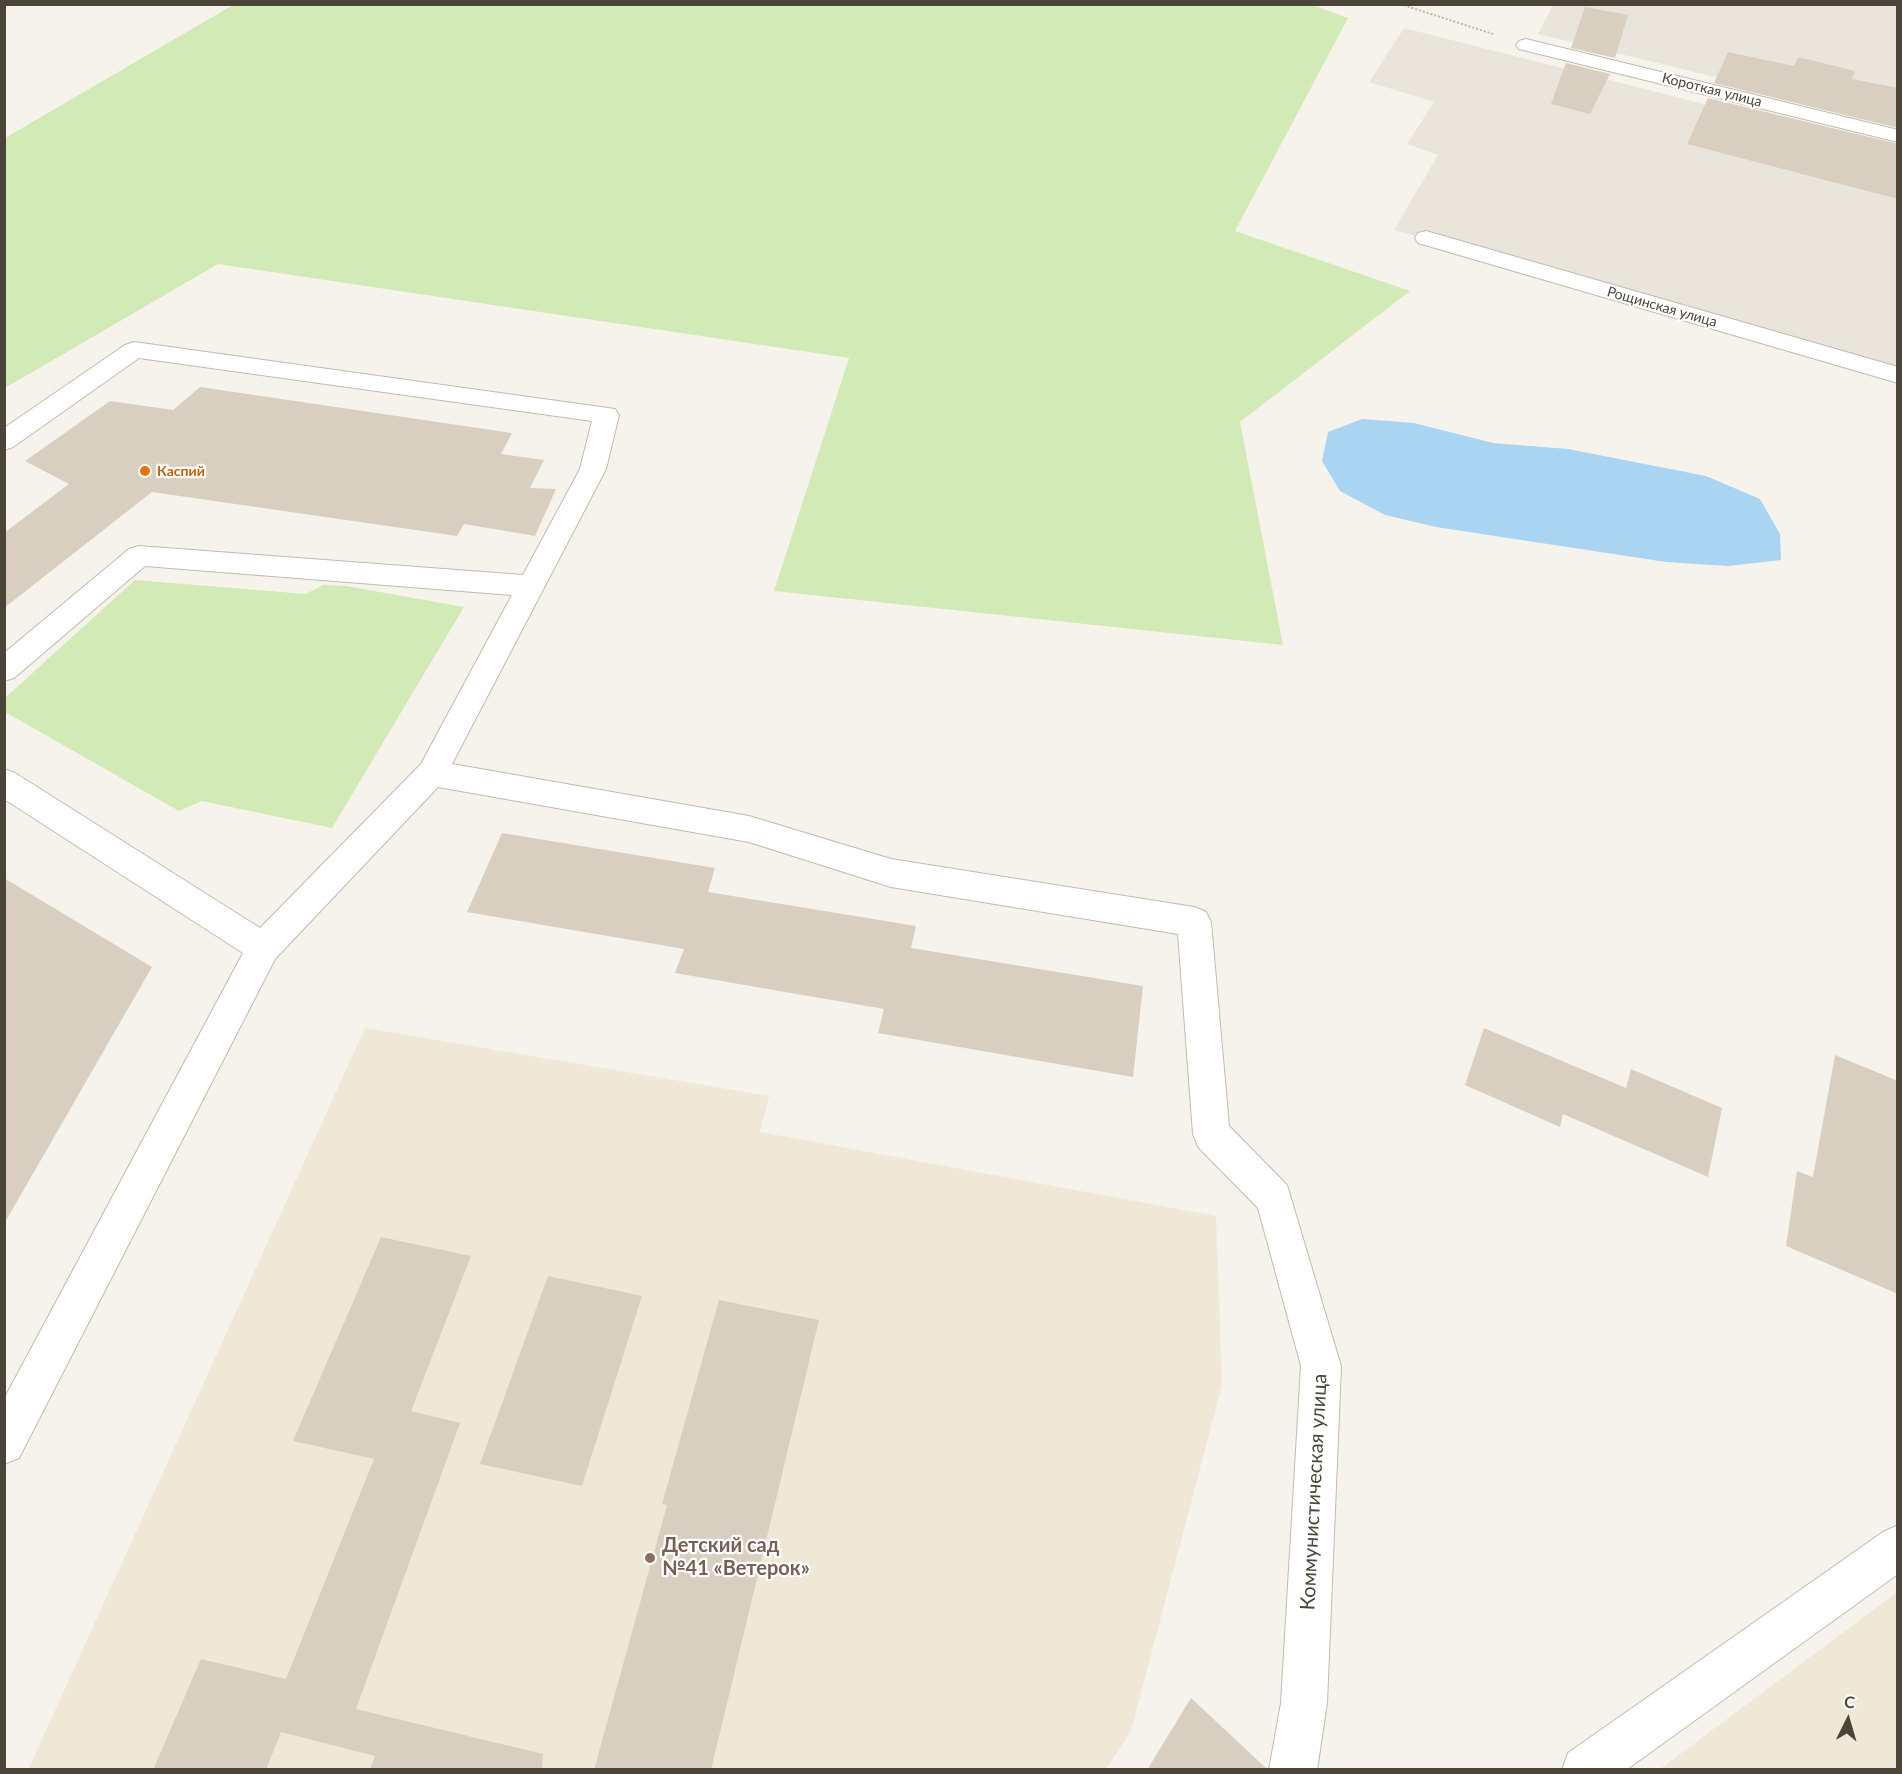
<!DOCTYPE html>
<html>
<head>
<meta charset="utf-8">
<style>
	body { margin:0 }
	#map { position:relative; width:1902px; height:1774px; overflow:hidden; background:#f6f3ec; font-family:Lato,sans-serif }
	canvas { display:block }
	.frame { position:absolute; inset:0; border:6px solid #4b4439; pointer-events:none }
	.north { position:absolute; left:1818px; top:1690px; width:60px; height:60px; -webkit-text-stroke:4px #fff; paint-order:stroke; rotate:5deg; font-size:16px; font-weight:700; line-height:24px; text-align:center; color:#4b4439 }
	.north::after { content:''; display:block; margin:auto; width:21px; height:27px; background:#4b4439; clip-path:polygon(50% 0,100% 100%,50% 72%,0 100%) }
</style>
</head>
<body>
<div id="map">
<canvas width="1902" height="1774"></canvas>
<div class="frame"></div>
<div class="north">С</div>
</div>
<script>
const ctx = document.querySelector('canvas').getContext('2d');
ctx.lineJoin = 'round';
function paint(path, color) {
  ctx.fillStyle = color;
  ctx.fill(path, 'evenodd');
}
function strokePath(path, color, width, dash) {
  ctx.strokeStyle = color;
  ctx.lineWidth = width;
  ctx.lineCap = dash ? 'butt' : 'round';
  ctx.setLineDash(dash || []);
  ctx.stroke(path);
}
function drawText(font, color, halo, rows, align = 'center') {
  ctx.font = font + ' Lato,sans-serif';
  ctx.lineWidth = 4.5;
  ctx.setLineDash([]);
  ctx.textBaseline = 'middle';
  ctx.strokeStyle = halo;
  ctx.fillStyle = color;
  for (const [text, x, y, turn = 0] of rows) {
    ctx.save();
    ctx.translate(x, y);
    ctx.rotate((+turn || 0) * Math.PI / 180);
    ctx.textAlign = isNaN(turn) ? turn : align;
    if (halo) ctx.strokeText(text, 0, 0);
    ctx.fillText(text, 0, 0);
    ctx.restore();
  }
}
const residential = new Path2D(`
	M1553,5H1897V121L1538,34Z
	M1404,28L1897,153V370L1394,230L1438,155L1407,144L1434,102L1369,82Z`);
const education = new Path2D(`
	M365,1028L769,1096L760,1132L1216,1216L1222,1385L1131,1731L1106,1769L28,1770Z
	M1897,1592V1769H1660Z`);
const green = new Path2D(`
	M233,5L1310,4L1348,18L1235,231L1410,291L1240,422L1283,645L774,591L849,358L218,264L5,388V138Z
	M135,580L306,594L323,585L346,586L464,607L332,828L202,801L179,811L5,712V698Z`);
const water = new Path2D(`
	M1362,419L1414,423L1493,443L1568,449L1706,476L1760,499L1780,534L1781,560L1728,566L1666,562L1436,527L1385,515L1340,491L1322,461L1328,432Z`);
const building = new Path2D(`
	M1585,7L1628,15L1615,58L1571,48Z
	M1728,52L1794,66L1798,57L1855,71L1852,79L1898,88V128L1714,83Z
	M1566,63L1610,74L1590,114L1551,104Z
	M1708,98L1898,144V199L1687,144Z
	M200,387L512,433L501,454L544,460L530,488L556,489L535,536L464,524L457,536L152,492L4,608V533L69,484L25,461L110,401L173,410Z
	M502,833L715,868L708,892L916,926L911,948L1143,986L1133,1077L878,1033L884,1009L675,973L684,949L467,912Z
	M4,878L152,967L4,1224Z
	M1484,1028L1626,1088L1631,1069L1722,1108L1708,1177L1563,1114L1560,1127L1465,1085Z
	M1835,1055L1898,1081V1294L1786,1246L1797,1171L1813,1177Z
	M381,1237L471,1256L411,1411L460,1423L356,1709L543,1754L542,1770H370L375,1756L281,1732L266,1770H153L201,1659L286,1679L374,1459L293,1441Z
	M548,1276L642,1296L582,1486L480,1464Z
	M719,1300L819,1320L711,1770H594L667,1505L662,1504Z
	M1191,1698L1267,1769V1770H1147Z`);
const path = new Path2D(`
	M1400,4L1493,34`);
const minor = new Path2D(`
	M1526,39L1898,130V142L1519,49L1516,45L1519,41Z
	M1426,231L1898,367V383L1418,243L1415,238L1418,233Z
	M134,342L615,409L619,415L606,469L452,764L749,816L891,859L1194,907L1206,912L1211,922L1229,1126L1287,1185L1341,1366L1327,1703L1317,1770H1269L1281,1703L1301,1366L1258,1208L1198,1147L1193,1134L1178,934L891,887L749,842L438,787L275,959L19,1458L4,1464V1399L243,953L4,799V769L15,773L260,928L421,764L512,595L145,566L14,678L4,681V653L129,549L139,546L523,575L580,469L592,421L139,358L13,447L4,450V428L125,345Z
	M1898,1525V1574L1626,1770H1562L1568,1753L1883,1532Z`);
const markers = [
	[145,471,6,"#e8710a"],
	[650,1558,6,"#8d6e63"]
];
const farStreetnames = [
	["Короткая улица",1712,90,14],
	["Рощинская улица",1662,307,16]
];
const farFoodnames = [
	["Каспий",157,471]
];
const nearStreetnames = [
	["Коммунистическая улица",1314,1492,-87]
];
const nearEducationnames = [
	["Детский сад",662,1546],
	["№41 «Ветерок»",662,1569]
];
paint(residential, '#eae5da');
paint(education, '#efe8d6');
paint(green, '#d2eab5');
paint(water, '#a9d4f2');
paint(building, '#d8cfc1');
strokePath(minor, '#c2bbae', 2);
strokePath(path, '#c4b79f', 2, [2, 2]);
paint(minor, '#fff');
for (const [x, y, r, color] of markers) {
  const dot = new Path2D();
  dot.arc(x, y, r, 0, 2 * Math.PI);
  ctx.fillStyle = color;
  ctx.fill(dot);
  strokePath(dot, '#fff', 2);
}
drawText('14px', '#4b4439', '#fff', farStreetnames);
drawText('bold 14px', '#c56008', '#fff', farFoodnames, 'left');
drawText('20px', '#4b4439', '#fff', nearStreetnames);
drawText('bold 20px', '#785e54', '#fff', nearEducationnames, 'left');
</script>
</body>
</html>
